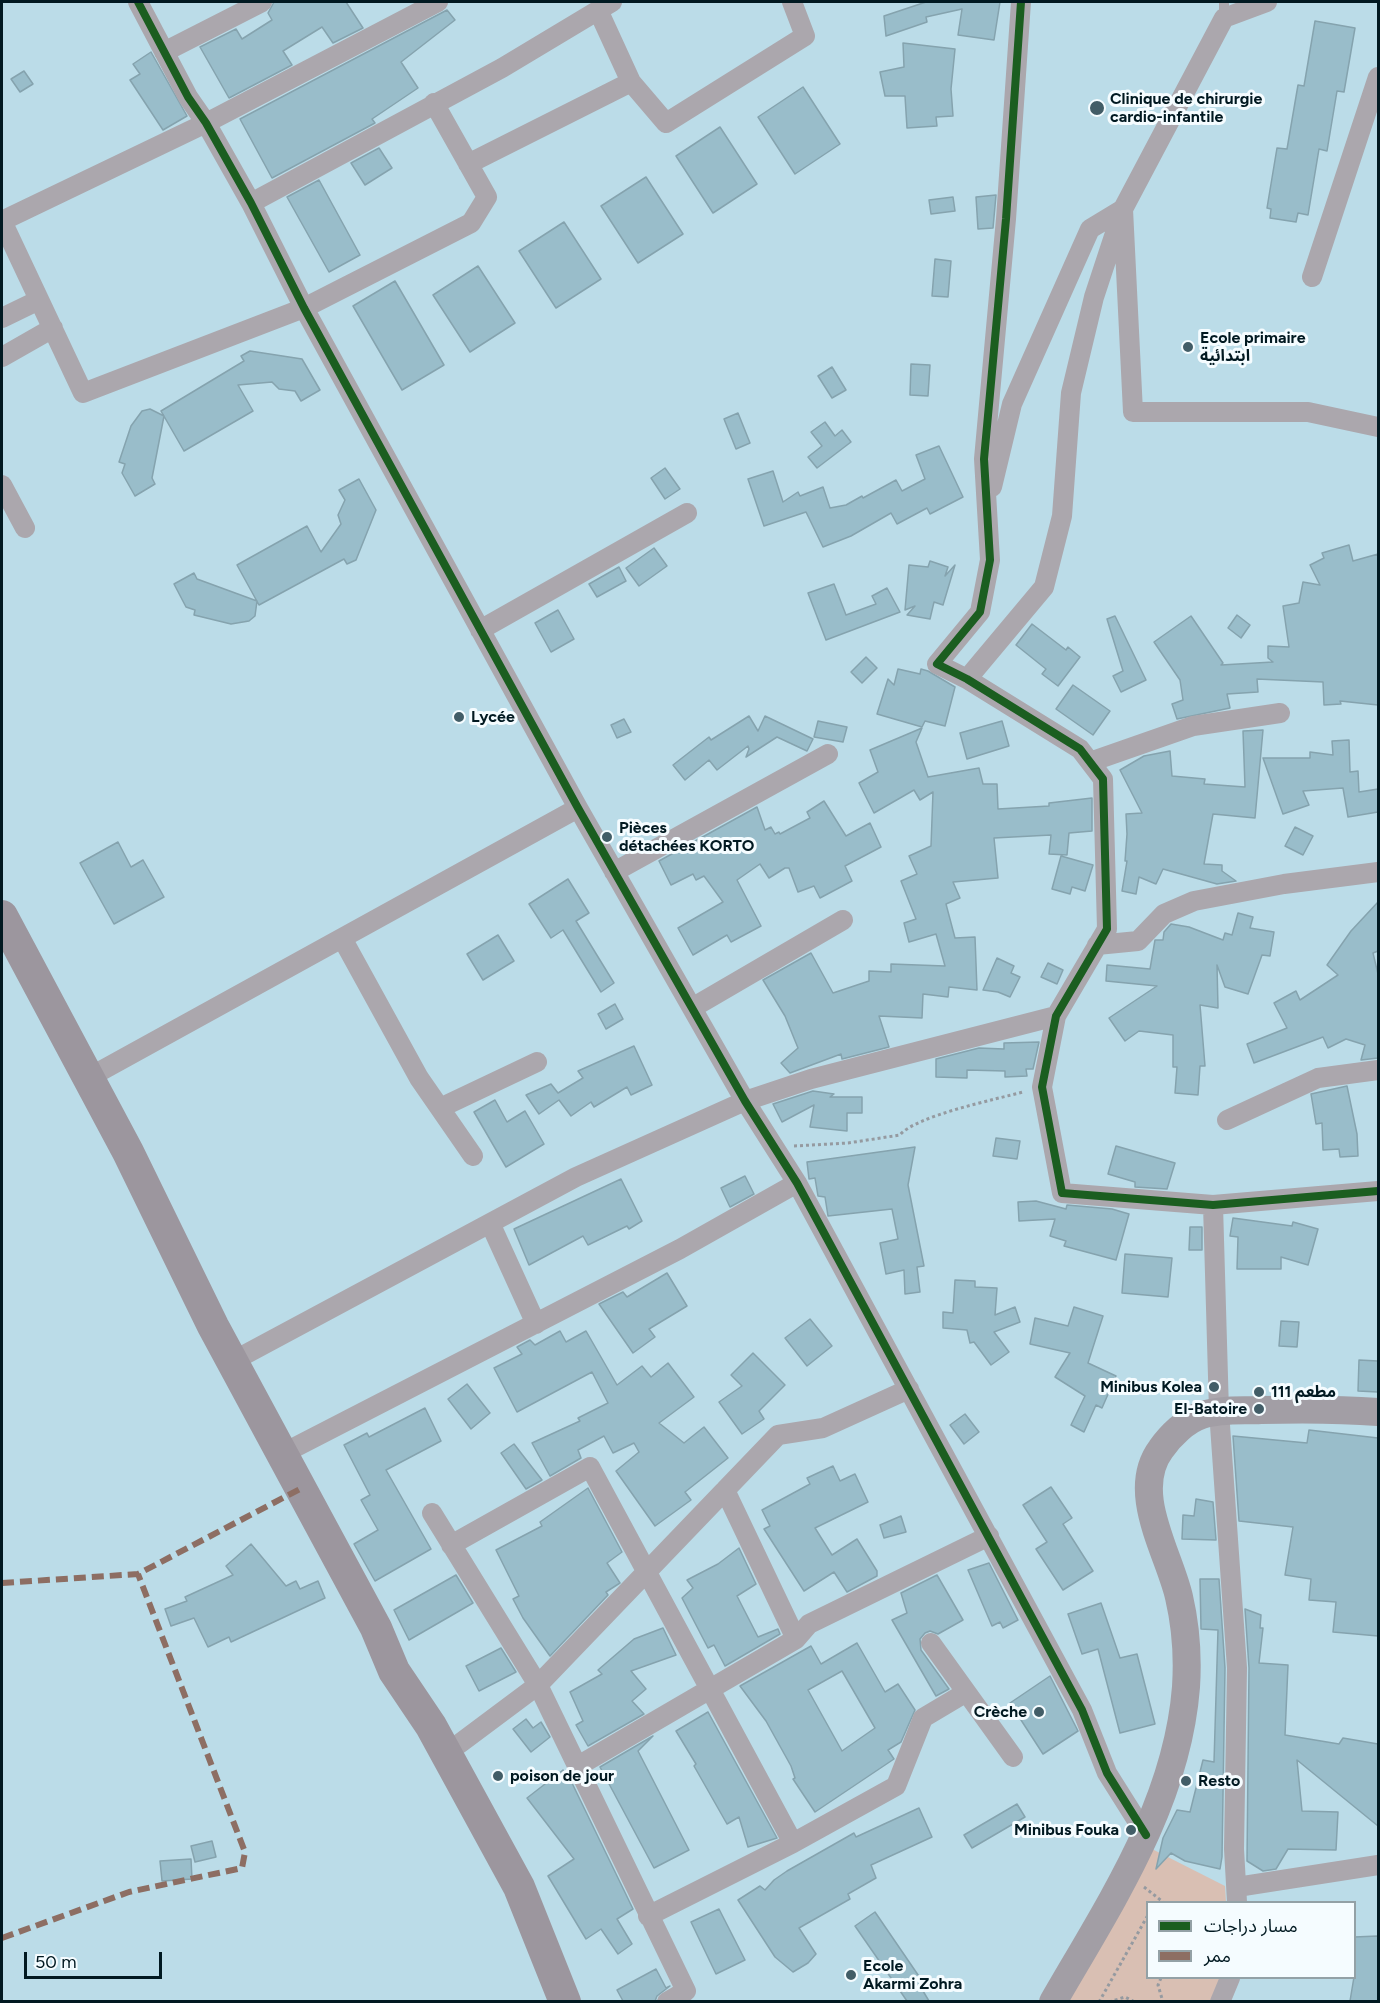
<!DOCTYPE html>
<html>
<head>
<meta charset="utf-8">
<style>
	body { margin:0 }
	#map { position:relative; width:1380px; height:2003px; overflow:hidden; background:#bbdce8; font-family:Figtree,"Noto Sans Arabic",sans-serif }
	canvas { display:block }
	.frame { position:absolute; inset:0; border:3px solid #011921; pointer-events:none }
	.legend { position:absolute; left:1146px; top:1901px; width:210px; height:78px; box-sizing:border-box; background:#f5fcff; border:2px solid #93a1a6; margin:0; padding:8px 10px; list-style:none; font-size:18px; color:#011921 }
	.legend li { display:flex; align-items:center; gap:12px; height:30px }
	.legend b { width:30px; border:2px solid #93a1a6 }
	.scale { position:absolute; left:24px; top:1952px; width:138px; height:27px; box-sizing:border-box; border:3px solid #011921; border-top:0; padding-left:8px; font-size:18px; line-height:21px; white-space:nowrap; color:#011921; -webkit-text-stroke:4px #f5fcff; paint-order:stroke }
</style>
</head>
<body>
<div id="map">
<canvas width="1380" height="2003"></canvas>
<div class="frame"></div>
<ul class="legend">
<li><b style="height:8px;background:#1b5e20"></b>مسار دراجات</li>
<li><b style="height:8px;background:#8d6e63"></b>ممر</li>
</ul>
<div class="scale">50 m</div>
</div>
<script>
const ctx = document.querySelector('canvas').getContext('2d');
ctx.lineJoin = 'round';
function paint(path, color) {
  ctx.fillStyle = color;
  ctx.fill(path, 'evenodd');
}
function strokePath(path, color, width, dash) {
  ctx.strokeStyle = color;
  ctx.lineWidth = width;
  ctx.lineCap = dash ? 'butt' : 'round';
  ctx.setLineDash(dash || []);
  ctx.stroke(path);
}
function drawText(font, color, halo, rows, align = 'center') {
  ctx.font = font + ' Figtree,"Noto Sans Arabic",sans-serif';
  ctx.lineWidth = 6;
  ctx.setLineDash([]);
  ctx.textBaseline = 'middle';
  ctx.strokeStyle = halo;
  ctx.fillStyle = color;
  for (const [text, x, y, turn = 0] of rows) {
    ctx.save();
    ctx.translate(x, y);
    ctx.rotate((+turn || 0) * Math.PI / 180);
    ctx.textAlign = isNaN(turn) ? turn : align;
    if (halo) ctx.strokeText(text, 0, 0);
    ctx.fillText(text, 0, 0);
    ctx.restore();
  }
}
const green = new Path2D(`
	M1152,1849L1225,1886L1226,1902H1148V1978H1222L1212,2001L1063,2002Z`);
const building = new Path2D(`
	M274,2H346L363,28L333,43L322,27L283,51L292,65L229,98L200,47L236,29L242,39L272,20L268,13Z
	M926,2H1000L994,40L958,35L962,9L926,17L927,22L886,36L884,16Z
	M447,10L455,20L401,62L418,88L372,119L375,123L272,178L240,119Z
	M1315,21L1355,28L1344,92L1337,91L1327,151L1319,149L1308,215L1298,213L1296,222L1270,218L1271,209L1267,208L1277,148L1287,149L1298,85L1304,86Z
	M903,43L955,49L951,89L953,116L936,117L937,126L907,128L905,96H885L880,72L904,67Z
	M151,52L187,116L163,130L130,80L140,74L133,64Z
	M24,71L33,84L20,92L11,79Z
	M803,87L840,144L795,174L758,117Z
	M720,127L757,184L713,213L676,156Z
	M379,148L392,168L365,185L351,163Z
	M646,177L683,234L638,263L601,206Z
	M319,180L360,255L329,272L287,197Z
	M996,195L993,228L978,229L976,197Z
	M953,197L955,211L931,214L929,200Z
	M564,222L601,279L556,308L519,251Z
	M935,259L951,261L948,297L932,296Z
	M478,266L515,323L470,352L433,295Z
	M395,281L444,365L402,390L353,306Z
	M250,351L302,359L320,390L301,401L295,391L279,389L272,382L238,385L253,411L184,451L161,411L244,361L241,356Z
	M911,364L930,365L928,396L910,395Z
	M832,367L846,390L832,398L818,376Z
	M150,409L164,416L152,478L155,484L135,496L122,473L125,464L119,462L131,426L142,411Z
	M738,413L750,443L736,449L724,419Z
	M825,422L835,436L842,430L851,442L817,468L808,457L822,446L811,432Z
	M939,446L963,497L930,514L927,508L897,524L891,513L851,536L823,547L806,512L764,526L748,479L773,471L783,502L798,492L800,496L823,487L830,508L846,505L862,496L863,498L896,480L902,491L925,479L916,455Z
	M665,468L680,489L665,499L651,478Z
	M359,479L376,510L356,560L347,564L344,559L259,605L237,565L307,526L321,552L341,524L338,515L345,500L339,490Z
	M1349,545L1353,561L1378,554V705L1340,701L1341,704L1324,705L1323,682L1257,679L1258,692L1227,694L1230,708L1177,719L1172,704L1183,700L1180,680L1154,642L1191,616L1223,663L1221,665L1273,662L1268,658V646L1289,647L1283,606L1299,603L1303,582L1320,585L1310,565L1324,558L1322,553Z
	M654,548L667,566L639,586L626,568Z
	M930,561L948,567L945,576L955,565L943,605L934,602L930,619L907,615L915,606L905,610L909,565L928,567Z
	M619,567L626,581L597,597L589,584Z
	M194,573L197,579L257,601L255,616L249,621L231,624L194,615L195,610L186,607L174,584Z
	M834,584L846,615L876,604L872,596L887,588L900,612L826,640L808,593Z
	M558,610L574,639L551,652L535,623Z
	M1237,615L1250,625L1241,638L1228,628Z
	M1115,616L1146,680L1121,692L1113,676L1123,671L1107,619Z
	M1032,624L1066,650L1068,647L1080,657L1058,686L1042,674L1046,669L1016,645Z
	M866,657L877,668L862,683L851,672Z
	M898,669L920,674L921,669L928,671L955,687L945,726L925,721L922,727L877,714L888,679L894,685Z
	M1073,685L1110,711L1093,735L1056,709Z
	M749,716L758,731L765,716L813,739L807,751L777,737L746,757L749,749L748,746L717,770L709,760L685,780L673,765L709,737L711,740Z
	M624,719L631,732L617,738L611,725Z
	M818,721L847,727L843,742L814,737Z
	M1002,721L1009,746L967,759L960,733Z
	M922,728L916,742L928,777L979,768L983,784H997L998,809L1049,806V803L1092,798V831L1069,833L1067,855L1049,854L1051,835L994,838L998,878L953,882L960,898L946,904L955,938L975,937L977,990L949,987L948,997L923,994L922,1018L879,1016L889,1047L842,1059L841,1054L790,1073L781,1063L798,1048L785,1016L763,980L811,953L833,993L869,981V971L891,972V964L945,966L936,934L909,942L904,923L916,919L901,881L917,874L909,856L931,846L933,792L920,800L914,790L874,813L859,783L878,772L870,750Z
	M1263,730L1255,818L1213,814L1204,864L1222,865V871L1236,881L1217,884L1163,869L1156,884L1139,877L1136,894L1122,891L1127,861H1125L1127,834L1126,814L1142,813L1120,770L1144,756L1170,751L1172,776L1205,779L1204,784L1245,787L1243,731Z
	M1349,740L1350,772L1358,771L1359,792L1378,789V812L1348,817L1343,788L1303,791L1309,805L1283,814L1263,758H1310V752L1333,755L1332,741Z
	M824,801L846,836L870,823L881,847L845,866L852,881L820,898L814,886L798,892L789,868H785L769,878L760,864L737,880L761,926L731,942L727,935L693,955L678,928L723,902L704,876L696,880L693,874L671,885L659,861L757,807L765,830L771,827L775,834L779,832L780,834L810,818L807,812Z
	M1295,827L1313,836L1303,855L1285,846Z
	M118,842L131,867L143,860L164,897L114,924L80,863Z
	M1061,856L1093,865L1085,891L1072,887L1070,894L1052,889Z
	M568,879L589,913L576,921L614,983L601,992L563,930L551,938L529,904Z
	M1378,902V951L1373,953L1378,974V1058L1361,1060L1365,1045L1346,1039L1328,1048L1323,1037L1254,1063L1247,1044L1287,1028L1274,1003L1296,991L1300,1000L1338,975L1327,965L1351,931Z
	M1238,913L1253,917L1250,928L1274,932L1270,956L1262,955L1248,994L1225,987L1217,965L1218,1008L1200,1005L1205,1066H1200L1198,1095L1175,1093L1177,1067H1173V1035L1139,1031L1125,1041L1109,1018L1157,986L1106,981L1107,965L1150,969L1155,940H1163L1164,932L1171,924L1189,927L1223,940L1225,933L1232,935Z
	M498,935L514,961L483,980L467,954Z
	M997,958L1014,966L1011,973L1020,977L1010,997L998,992L983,990Z
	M1048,963L1063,970L1057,984L1041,977Z
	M615,1004L623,1019L606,1029L598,1014Z
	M1039,1042L1033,1069H1026L1027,1076L1005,1077V1071L967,1070V1078L936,1077V1059L979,1048L1004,1049V1043Z
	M634,1046L652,1085L631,1095L627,1087L594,1107L591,1102L571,1116L559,1100L539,1114L526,1095L551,1084L558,1093L583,1078L578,1071Z
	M1347,1086L1357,1134L1358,1156L1340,1157L1339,1149L1323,1150L1322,1123L1316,1124L1311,1094Z
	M813,1091L834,1094L830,1097H862V1113H847V1131L810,1127L814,1105L782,1122L773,1104Z
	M495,1100L507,1122L525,1111L544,1144L506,1167L474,1112Z
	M996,1138L1020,1141L1017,1159L993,1156Z
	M1116,1146L1175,1163L1167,1189L1135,1187V1182L1108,1174Z
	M915,1147L908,1185L924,1266L917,1267L920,1292L905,1294L904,1270L886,1274L880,1243L898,1239L892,1209L828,1216L825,1197L818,1196L815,1178L809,1179L807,1162Z
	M745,1176L754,1194L730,1207L721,1188Z
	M621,1179L642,1221L629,1229L627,1226L588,1245L583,1236L529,1265L514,1229Z
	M1036,1201L1066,1209L1067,1205L1112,1209L1129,1214L1116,1260L1064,1246L1066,1241L1050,1236L1055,1219L1019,1221L1018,1202Z
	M1233,1218L1292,1226L1293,1222L1318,1229L1308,1265L1281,1257V1269H1237L1238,1237L1230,1236Z
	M1190,1227H1202V1250H1189Z
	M1125,1254L1172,1258L1168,1297L1122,1293Z
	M667,1273L687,1306L649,1329L655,1337L633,1353L599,1304L623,1292L627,1297Z
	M955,1280L975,1281V1287L997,1288L995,1315L1015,1307L1020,1322L994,1332L1009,1352L991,1365L974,1342L970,1343L967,1330L943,1328V1312L953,1313Z
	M1074,1307L1103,1316L1088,1363L1116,1376L1102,1408L1096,1405L1084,1432L1071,1425L1085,1396L1055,1377L1070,1353L1030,1344L1035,1318L1068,1326Z
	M810,1319L832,1346L807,1366L785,1338Z
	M1281,1321L1299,1322L1297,1347L1279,1346Z
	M560,1331L566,1342L586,1331L617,1385L642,1366L651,1377L668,1363L694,1397L659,1423L684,1443L704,1427L728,1458L685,1492L691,1500L655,1526L616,1471L639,1452L634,1443L613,1453L604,1436L578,1450L581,1458L550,1476L532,1443L580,1421L578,1418L608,1403L592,1372L517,1412L494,1368L522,1354L517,1347L530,1340L535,1345Z
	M753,1353L785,1385L759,1411L764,1419L742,1434L719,1402L742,1386L731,1375Z
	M1359,1360L1378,1361V1392L1358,1391Z
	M467,1384L490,1413L471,1429L448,1399Z
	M425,1408L441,1441L386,1470L431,1549L375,1581L354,1544L378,1530L361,1500L370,1495L344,1445L367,1433L369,1437Z
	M965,1414L979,1432L964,1444L950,1425Z
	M1309,1430L1378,1438V1636L1333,1632L1336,1602L1309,1600L1311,1579L1285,1575L1293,1527L1239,1521L1233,1436L1307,1443Z
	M514,1444L542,1480L526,1489L501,1453Z
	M833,1466L840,1481L855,1474L868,1502L815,1528L832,1555L857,1539L877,1571V1576L847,1592L834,1572L804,1591L764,1529L770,1526L762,1510L810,1484L807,1478Z
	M1051,1487L1072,1518L1063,1524L1093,1571L1063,1590L1036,1549L1047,1542L1023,1505Z
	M588,1488L622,1552L607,1563L620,1583L606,1592L608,1595L550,1656L523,1618L513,1599L519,1596L496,1550L542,1526L540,1522Z
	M1196,1499L1213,1502L1216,1540L1182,1539L1183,1515L1194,1516Z
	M901,1516L906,1532L884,1538L880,1525Z
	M251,1544L286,1586L296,1581L300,1589L318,1581L325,1598L231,1642L229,1637L208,1647L194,1618L171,1626L165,1609L187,1601L185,1597L233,1575L226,1566Z
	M739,1548L756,1584L737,1596L758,1637L778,1629L780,1634L725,1666L714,1645L708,1648L682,1598L693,1588L687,1580L718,1564Z
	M989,1563L1018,1620L1003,1628L1000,1622L992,1626L968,1570Z
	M456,1575L473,1603L409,1640L394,1610Z
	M937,1575L963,1620L938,1634L930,1631L925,1633L920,1639L921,1650L949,1689L936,1696L892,1620L907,1613L901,1593Z
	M1200,1579H1219L1225,1668L1222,1857L1220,1869L1185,1861L1171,1853L1156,1869L1163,1838L1177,1810L1190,1812L1203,1760L1214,1762L1218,1630L1201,1629Z
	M1101,1603L1120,1658L1137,1654L1155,1724L1120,1733L1098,1649L1082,1654L1068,1614Z
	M1245,1609L1261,1615L1260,1628H1263L1259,1663L1288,1665L1285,1735L1339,1744L1343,1738L1378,1744V1826L1297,1760L1302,1811L1338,1812L1336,1850L1288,1849L1276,1869L1263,1871L1247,1861L1249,1668Z
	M663,1628L676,1655L631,1671L646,1689L632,1701L644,1714L588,1746L576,1725L583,1721L570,1692L602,1674L598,1670L634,1639Z
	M857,1643L885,1692L898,1684L915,1710L901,1742L888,1750L894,1759L815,1812L793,1779L795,1778L791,1766L766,1721L740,1686L811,1646L821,1664ZM842,1671L875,1728L842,1751L808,1690Z
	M501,1648L516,1672L479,1691L466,1666Z
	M1050,1676L1078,1731L1043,1754L1010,1703Z
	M708,1712L777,1838L748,1847L739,1817L727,1824L694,1766L696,1764L676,1731Z
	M526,1719L533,1728L541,1722L550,1737L531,1752L513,1729Z
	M653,1736L638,1751L689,1850L654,1868L600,1767Z
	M563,1770L571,1781L633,1909L617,1919L632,1944L618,1954L601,1929L586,1939L548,1876L574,1859L527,1798Z
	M1017,1804L1025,1817L972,1848L964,1835Z
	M919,1808L932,1837L871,1865L876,1878L848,1894L850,1899L799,1928L816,1954L808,1963L793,1972L775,1957L738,1900L760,1886L765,1890L774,1880L787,1871L854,1833L856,1837Z
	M212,1841L216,1857L195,1862L191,1846Z
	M191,1859L192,1879L162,1881L160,1861Z
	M719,1909L745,1960L716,1974L691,1922Z
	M875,1912L927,1988L923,1991L929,2001H907L855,1926Z
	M1378,1936V2001H1350L1354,1977V1937Z
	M656,1969L666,1988L670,1986L657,1996L655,2001H623L617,1990Z`);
const path = new Path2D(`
	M794,1146L848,1143L900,1135C915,1116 997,1099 1023,1092
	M1144,1887L1163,1902
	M1161,1978L1158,1985L1163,2002
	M1099,2002L1148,1915
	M1109,2002L1125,1997L1135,2002`);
const lane = new Path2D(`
	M1224,2V18`);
const street = new Path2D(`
	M138,2L188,97L206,123L251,203L304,308L578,808L745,1101L797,1183L1082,1710L1107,1773L1146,1835
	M1021,2L1006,219L984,459L990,560L980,612L937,664L967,679L1080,749L1103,779L1107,929L1056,1016L1042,1087L1062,1193L1213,1205L1378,1191
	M598,10L631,82
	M164,52L262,2
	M468,164L631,82L666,123L805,36L792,2
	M251,203L502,68L612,2
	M2,221L83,393L304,308L471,223L487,197L434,103
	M2,221L206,123L438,2
	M1312,277L1378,77
	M2,318L39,300
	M2,357L53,328
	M2,485L25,528
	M992,487L1012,404L1090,229L1123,209L1224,18L1267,2
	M480,630L687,513
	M967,679L1044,587L1062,516L1071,393L1094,297L1123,209L1133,412H1308L1378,427
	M1090,762L1193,726L1280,713
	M614,872L828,754
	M342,938L419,1078L473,1156
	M1097,945L1138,941L1164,914L1194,901L1284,884L1378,872
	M692,1008L843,920
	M88,1078L578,808
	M440,1108L537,1062
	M1227,1120L1318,1078L1378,1070
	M1213,1205L1219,1411L1237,1668L1234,1849L1237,1902
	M490,1223L536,1324
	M233,1361L576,1177L745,1101L811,1079L1056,1016
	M282,1454L680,1249L797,1183
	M725,1490L796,1639
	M432,1513L538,1685L686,1991L667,2002
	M451,1545L590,1467L793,1843
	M931,1643L1013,1757
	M444,1751L459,1744L538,1685L778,1435L823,1428L909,1389
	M578,1766L796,1639L809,1624L989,1536
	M1237,1887L1378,1865
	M648,1916L793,1843L896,1786L923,1718L965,1693
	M1220,2002L1230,1978`);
const secondary = new Path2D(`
	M1053,2002C1110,1903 1177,1804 1186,1687C1188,1656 1186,1627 1179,1597C1169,1553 1129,1492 1161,1449C1170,1436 1186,1420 1202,1415C1221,1409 1241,1411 1261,1410C1300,1409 1339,1409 1378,1412`);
const primary = new Path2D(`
	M2,916L128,1152L213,1326L376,1628L394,1671L431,1726L519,1887L565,2002`);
const quiet = new Path2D(`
	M2,1583L138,1574L300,1489
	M2,1938L129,1892L242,1868L245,1852L138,1574`);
const cycleway = new Path2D(`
	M138,2L188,97L206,123L251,203L304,308L578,808L745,1101L797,1183L1082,1710L1107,1773L1146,1835
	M1021,2L1006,219L984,459L990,560L980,612L937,664L967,679L1080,749L1103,779L1107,929L1056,1016L1042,1087L1062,1193L1213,1205L1378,1191`);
const markers = [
	[1097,108,8,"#425d67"],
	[1188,347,6,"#425d67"],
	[459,717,6,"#425d67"],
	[607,837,6,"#425d67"],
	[1214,1387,6,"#425d67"],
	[1259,1392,6,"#425d67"],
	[1259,1409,6,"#425d67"],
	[1039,1712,6,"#425d67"],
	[498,1776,6,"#425d67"],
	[1186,1781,6,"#425d67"],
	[1131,1830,6,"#425d67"],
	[851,1975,6,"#425d67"]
];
const poiNames = [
	["Clinique de chirurgie",1110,99],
	["cardio-infantile",1110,117],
	["Ecole primaire",1200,338],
	["ابتدائية",1200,356],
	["Lycée",471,717],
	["Pièces",619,828],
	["détachées KORTO",619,846],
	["Minibus Kolea",1202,1387,"right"],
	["مطعم 111",1271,1392],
	["El-Batoire",1247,1409,"right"],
	["Crèche",1027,1712,"right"],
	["poison de jour",510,1776],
	["Resto",1198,1781],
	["Minibus Fouka",1119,1830,"right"],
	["Ecole",863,1966],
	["Akarmi Zohra",863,1984]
];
paint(green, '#d9bfb3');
paint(building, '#99bdca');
strokePath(building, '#85a3ae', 1.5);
strokePath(path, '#959aa0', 3, [3, 3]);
strokePath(lane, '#aba7ad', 10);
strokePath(street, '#aba7ad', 20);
strokePath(secondary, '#a29ea5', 28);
strokePath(primary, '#9c969e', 32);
strokePath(quiet, '#8d6e63', 6, [12, 6]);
strokePath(cycleway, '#1b5e20', 8);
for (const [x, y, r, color] of markers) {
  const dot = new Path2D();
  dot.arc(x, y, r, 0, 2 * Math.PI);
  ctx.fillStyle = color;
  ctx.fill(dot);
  strokePath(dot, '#f5fcff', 2);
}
drawText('bold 16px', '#011921', '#f5fcff', poiNames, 'left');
</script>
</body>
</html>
